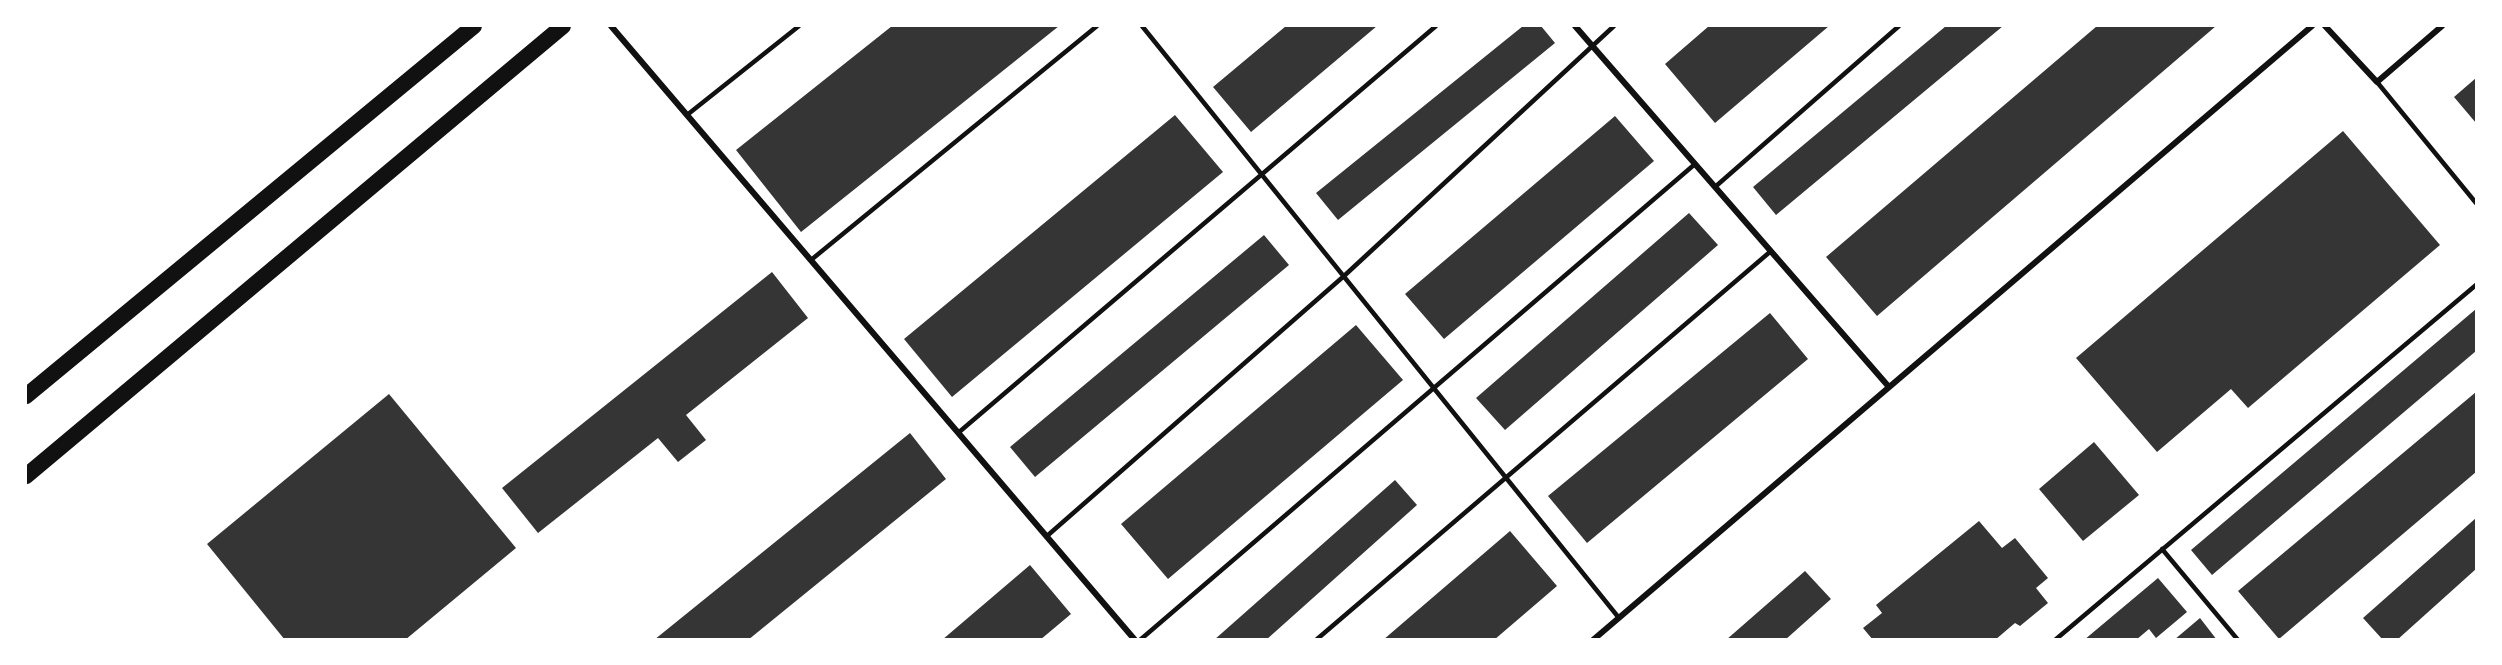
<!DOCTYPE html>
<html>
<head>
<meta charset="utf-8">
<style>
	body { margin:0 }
	#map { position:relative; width:2502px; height:665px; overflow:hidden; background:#fff; font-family:"PT Sans Narrow",sans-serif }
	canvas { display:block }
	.frame { position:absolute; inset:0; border:27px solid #fff; pointer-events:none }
</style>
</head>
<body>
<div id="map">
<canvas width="2502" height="665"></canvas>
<div class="frame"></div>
</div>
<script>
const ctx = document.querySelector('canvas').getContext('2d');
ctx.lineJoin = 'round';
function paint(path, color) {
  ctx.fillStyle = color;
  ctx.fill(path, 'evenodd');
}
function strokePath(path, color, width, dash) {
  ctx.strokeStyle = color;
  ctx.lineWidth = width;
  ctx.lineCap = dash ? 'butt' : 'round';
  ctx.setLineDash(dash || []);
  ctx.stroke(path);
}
const building = new Path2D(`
	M892,26H1059L801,232L736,150Z
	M1286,26H1377L1251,132L1213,87Z
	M1523,26H1541L1555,43L1338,220L1316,193Z
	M1709,26H1829L1715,123L1665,64Z
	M1946,26H2003L1776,215L1753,187Z
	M2097,26H2216L1877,316L1826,257Z
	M2476,78V123L2454,97Z
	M1175,115L1223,172L952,397L904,339Z
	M1615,116L1654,161L1444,339L1405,294Z
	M2343,131L2440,245L2248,408L2231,389L2157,452L2076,358Z
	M1689,213L1718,245L1505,430L1476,398Z
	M1264,235L1289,265L1035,477L1010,447Z
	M772,272L808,318L686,415L706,440L678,462L658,438L538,533L502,488Z
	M2476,309V351L2212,575L2191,550Z
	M1770,313L1808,359L1587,543L1548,496Z
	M1356,325L1403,380L1168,579L1121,524Z
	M2476,392V472L2279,639L2238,591Z
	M389,394L516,548L405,640H285L207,544Z
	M910,433L946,479L748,640H654Z
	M2094,442L2139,495L2083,541L2039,489Z
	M1395,480L1417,505L1266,640H1214Z
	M2476,518V569L2397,640H2383L2363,618Z
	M1979,521L2002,548L2015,538L2048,578L2036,588L2048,603L2020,626L2015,623L1995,640H1873L1863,628L1882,613L1876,605Z
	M1510,531L1557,586L1494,640H1383Z
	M1030,565L1071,614L1040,640H942Z
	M1805,571L1831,599L1785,640H1726Z
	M2158,578L2187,612L2156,638L2149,629L2136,640H2084Z
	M2200,618L2217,640H2174Z`);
const service = new Path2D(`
	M1142,26L1619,618
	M2377,82L2476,203
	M687,115L799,26
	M1715,187L1899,26
	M811,260L1097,26
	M958,433L1436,26
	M1047,536L1344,276L1614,26
	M2162,549L2238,640
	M1140,640L1695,164
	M1316,640L1771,251
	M2055,640L2476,285`);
const minor = new Path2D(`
	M611,26L1135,640
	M1575,26L1889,387
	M2325,26L2377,82L2442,26
	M1593,640L2312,26`);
const trunk = new Path2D(`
	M26,396L474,26
	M26,476L563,26`);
paint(building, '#353535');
strokePath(service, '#111', 4.5);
strokePath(minor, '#111', 6);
strokePath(trunk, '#111', 16);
</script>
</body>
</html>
